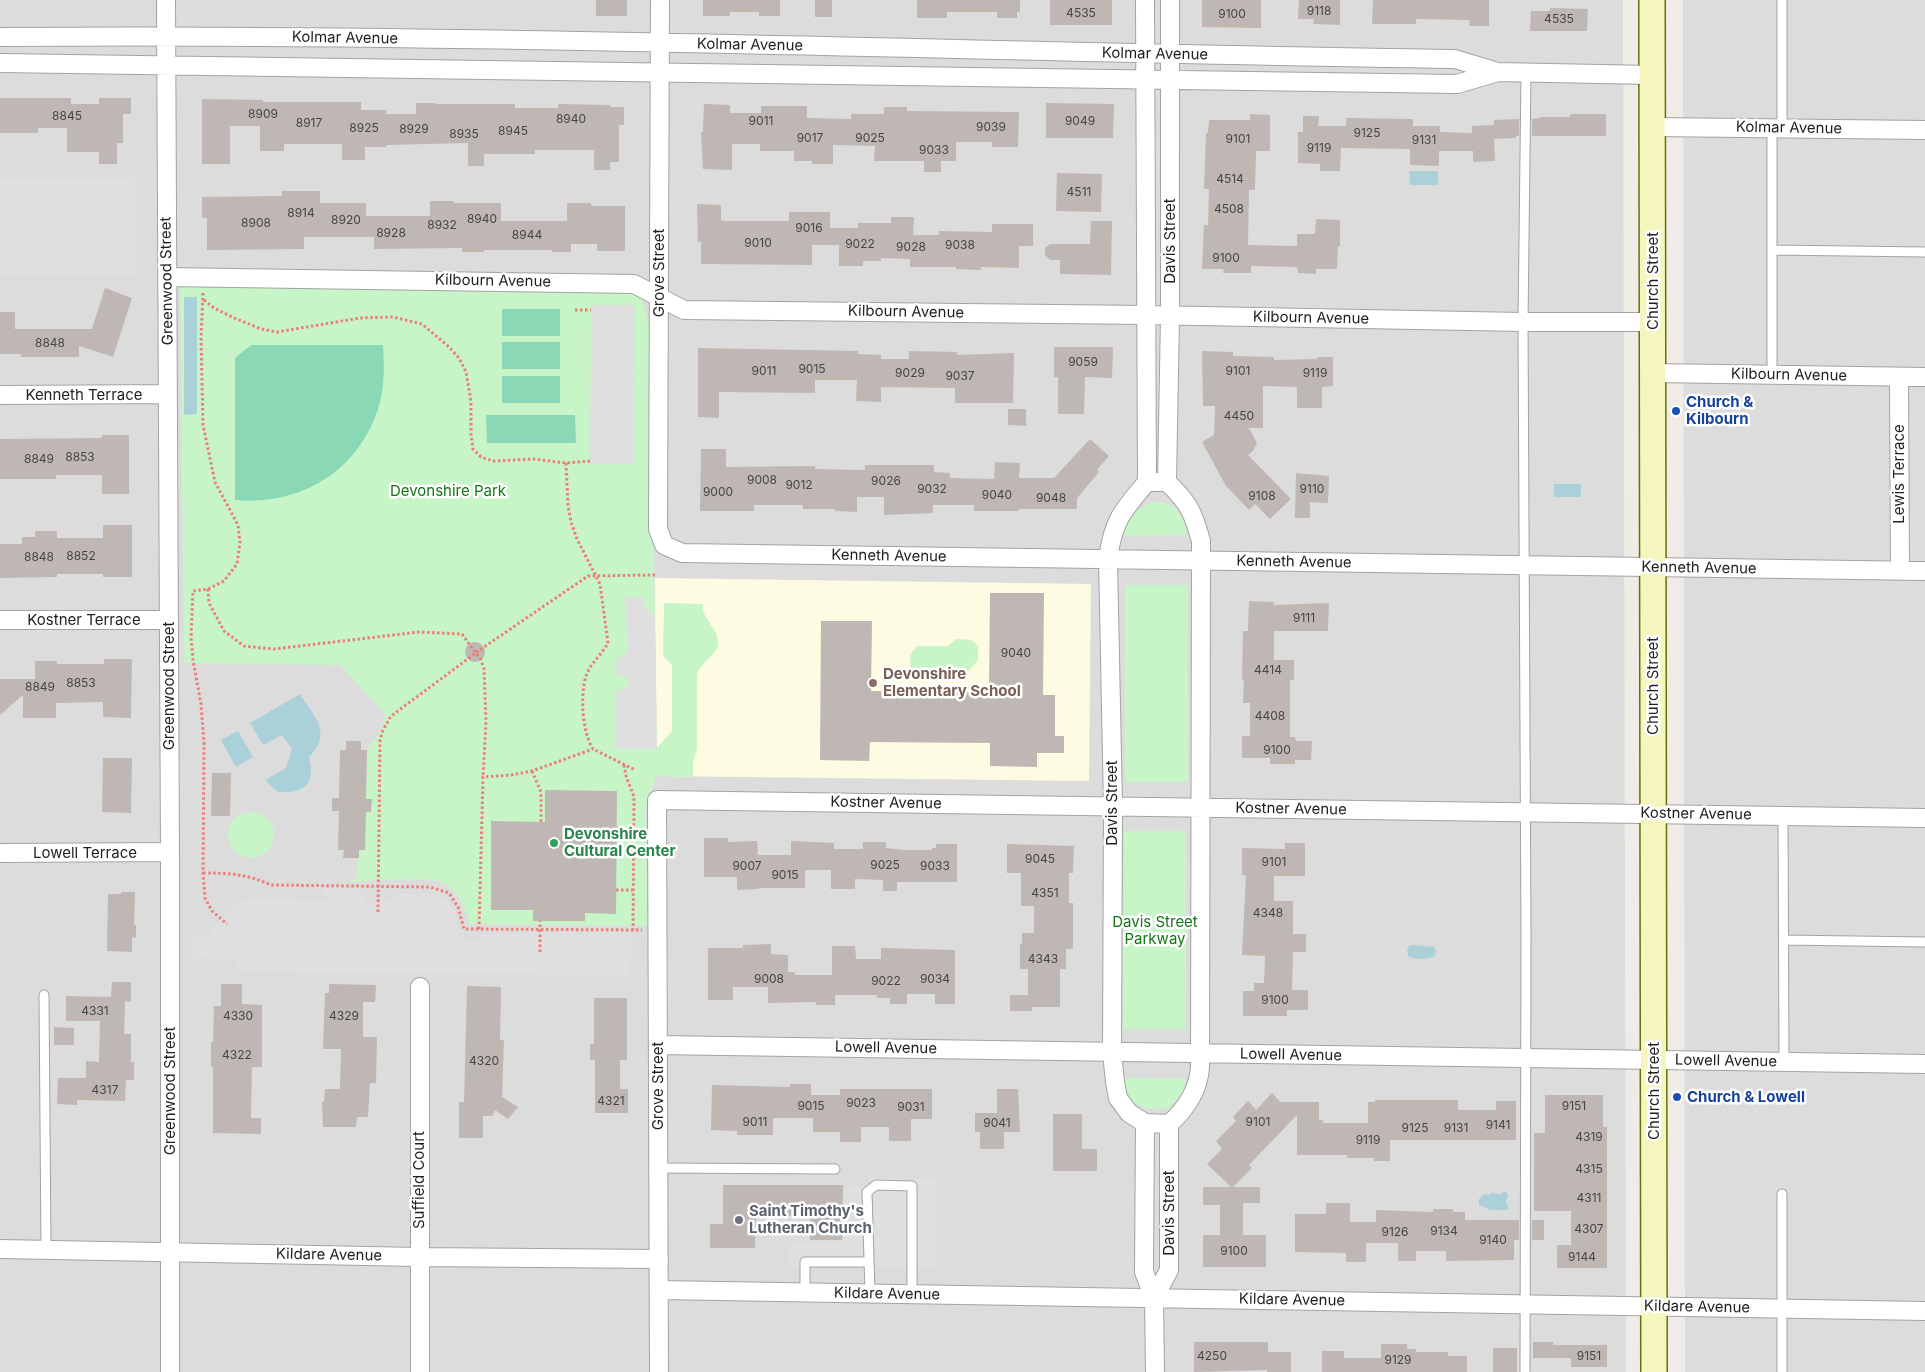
<!DOCTYPE html>
<html>
<head>
<meta charset="utf-8">
<style>
	body { margin:0 }
	canvas { display:block; background:#efebe6 }
</style>
</head>
<body>
<canvas width="1925" height="1372"></canvas>
<script>
const ctx = document.querySelector('canvas').getContext('2d');
ctx.lineJoin = 'round';
function paint(path, color) {
  ctx.fillStyle = color;
  ctx.fill(path, 'evenodd');
}
function strokePath(path, color, width, dash) {
  ctx.strokeStyle = color;
  ctx.lineWidth = width;
  ctx.lineCap = dash ? 'butt' : 'round';
  ctx.setLineDash(dash || []);
  ctx.stroke(path);
}
function drawText(font, color, halo, rows, align = 'center') {
  ctx.font = font + ' Inter,sans-serif';
  ctx.lineWidth = 5;
  ctx.setLineDash([]);
  ctx.textBaseline = 'middle';
  ctx.strokeStyle = halo;
  ctx.fillStyle = color;
  for (const [text, x, y, turn = 0] of rows) {
    ctx.save();
    ctx.translate(x, y);
    ctx.rotate((+turn || 0) * Math.PI / 180);
    ctx.textAlign = isNaN(turn) ? turn : align;
    if (halo) ctx.strokeText(text, 0, 0);
    ctx.fillText(text, 0, 0);
    ctx.restore();
  }
}
const residential = new Path2D(`
	M0,0H1623L1626,1372H0Z
	M1683,0H1925V1372H1685Z`);
const education = new Path2D(`
	M655,578L1091,584L1089,781L656,776Z`);
const park = new Path2D(`
	M180,283L638,290L650,325L657,748L672,731V665L663,656L664,603L703,604C701,619 719,628 718,644C717,654 702,662 697,674V749L693,761V777L656,776L646,808L647,926L470,924C465,909 460,895 447,885C433,875 369,881 350,882L357,878L359,850H365L366,812H371L372,800L366,799L367,748C378,739 382,729 386,715L340,665L184,663Z
	M1152,502C1176,502 1182,512 1188,535L1124,536C1127,514 1134,512 1152,502Z
	M1125,585H1188V782H1125Z
	M956,639L971,640L978,646V660L963,677L918,676L911,672L910,655L917,646H948Z
	M228 835a23 23 0 1 1 46 0a23 23 0 1 1-46 0Z
	M1124,831H1186V1029H1123Z
	M1124,1078L1186,1079L1182,1093L1169,1108C1143,1111 1127,1107 1124,1078Z`);
const pitch = new Path2D(`
	M502,309H560V336H502Z
	M502,342H560V369H502Z
	M251,345H383C384,365 385,386 379,406C359,471 301,506 235,500V358Z
	M502,376H560V403H502Z
	M575,415L576,443H487L486,415Z`);
const parking = new Path2D(`
	M135,178V276H0V179Z
	M591,305H634L633,464H590Z
	M626,596L644,597L645,606L655,617L657,749H615V690L627,689V676H615L616,659L623,656L627,652Z
	M320,889H356L367,902L378,904L387,902L394,895L400,893L437,894L447,900L455,911L459,935L469,942L477,941L479,938V933H631L630,975L238,972V959L193,958L194,937H207L224,914L235,902L247,899L329,900Z
	M871,1178L937,1179V1268L789,1267L790,1243H844V1187H870Z`);
const water = new Path2D(`
	M1409,171H1438V185H1410Z
	M184,297H197V414L184,415Z
	M1554,484H1581V497H1554Z
	M300,694C315,718 333,733 309,757C316,784 304,794 278,792L265,780L286,768L292,749L282,735L263,745L250,723Z
	M238,731L253,757L236,767L221,740Z
	M1413,945L1434,947L1436,951L1435,956C1428,960 1415,960 1408,956L1407,951L1409,946Z
	M1503,1192H1506L1508,1195L1506,1201L1508,1208L1507,1210H1490L1479,1205V1199L1484,1194L1489,1195L1492,1193L1500,1194Z`);
const building = new Path2D(`
	M596,0H627V16H596Z
	M703,0H780V16H759V12H730V16H703Z
	M815,0H832V17H815Z
	M917,0H1020V12H1017V18H997V12H947V18H917Z
	M1050,0H1112V25H1050Z
	M1202,0H1261V28L1202,27Z
	M1299,0H1340V25L1313,24L1314,19H1298Z
	M1373,0H1489V26H1469L1470,20L1416,19V24H1372Z
	M1550,8L1588,9L1587,31H1530L1531,11H1550Z
	M0,98H71V104H99V98H131V114H123V143H117V164H99V152H67V128H38V133H0Z
	M202,99L263,100V102H361V110H386V114H416V103H435V104H515V108H558V104L610,105V107H624V125H619V162H610V170H594V150H535V154H484V166H468V143L386,145V147H365V160H342V144H284V151H260V126H230V164H202Z
	M1046,103L1114,104L1113,138H1046Z
	M704,104L730,105V113H761V106H807V118L851,119V114H884V107H907V111L1019,112L1018,147H992V142H956V161H941V172H924V161H874L875,146L833,145V164H812V161H794V151H760V144H732V170L703,169L701,132H703Z
	M1250,114L1270,115V151H1256L1255,190H1249L1248,245L1297,246V234H1315L1316,219L1340,220V247L1338,246L1337,269H1316V274L1298,273L1297,267L1251,266V273H1223L1224,269H1202L1204,225H1208L1209,189H1204L1206,133H1208L1209,120H1250Z
	M1570,114H1606V136H1532V119L1540,118V117H1570Z
	M1303,116H1319L1318,126H1346V118L1413,119V126H1440V132L1472,133V126L1494,125V120L1519,119V136H1516V138L1494,139L1495,161L1473,162V151H1439V166L1410,165V149L1341,148L1340,171H1320V164L1298,163V132H1303Z
	M1057,173L1102,174L1101,212L1056,211Z
	M282,191H320V203H366V216H430V201H454V203H501V221H567V203H591V206H625V251H597V244H571V252H552V250H484V252H462V248L374,249V237H304V249L207,250V218H202V197L282,196Z
	M697,204L721,205V220L724,221H789V212H830V228H858V223H891V217H914L913,235H939V231L992,232V224H1033V246H1019V268L981,267V270L956,269V267H910V259L881,258V261H863V266H839V245H812V265L701,264V242H698Z
	M1091,221H1112L1111,275L1060,274V260H1050L1045,255V248L1050,244H1090Z
	M105,288L132,298L113,357L79,346V357H21V354H0V312H15V329H92Z
	M1054,347H1113L1112,378L1085,377L1084,414H1058V377H1054Z
	M698,348L858,351V354L881,355V359H909V351L957,352V355L1014,353L1013,403H955V388L881,387V402L856,401L857,380H815V393L719,392V418L698,417Z
	M1202,351L1233,352V356L1274,357V360L1317,359V357H1333V386L1322,387V408H1297V387L1263,386V428H1249L1257,443L1253,451L1248,455L1291,499L1270,519L1255,504L1249,510L1226,486L1202,442L1214,435L1215,406H1203Z
	M1008,409H1026V426L1008,425Z
	M102,435H129V494H102V475H56V479H0V439L102,438Z
	M1090,439L1109,456L1097,470L1099,472L1077,498V509H1019V511H974V505H933V513L884,515V497H857V512L835,511V509H803V505H754V511H700L701,449H726V467L815,466V469L865,470V465H934V472L950,473V478L994,479L995,462L1020,463L1019,478H1054Z
	M1296,473L1329,476L1328,503L1310,502V518H1295Z
	M103,525H132V577H103V574H57V577L0,578V544H22V537H35V531H57V538H103Z
	M990,593H1044L1043,695H1055V736H1064V753H1037V767L990,766V743L870,742L869,761L820,760L821,621H872L871,691L989,692Z
	M1249,601L1274,602V605L1329,603L1328,631H1274V660H1294V680H1290V737H1295L1296,741H1312L1311,760H1295V764H1270V758H1242V736H1250V703H1243L1244,680H1242L1243,631H1248Z
	M465 652a10 10 0 1 1 20 0a10 10 0 1 1-20 0Z
	M104,659H132L131,718L103,717V702L56,703V718H23V695L0,715V679H35V661H57V664H104Z
	M346,741H361V750H367L366,799H372L371,812H366L365,850H359V858H343L344,850H338L339,811H332V798H339L340,750H346Z
	M103,758H132L131,813L102,812Z
	M212,773H231L230,816H211Z
	M545,790L617,791L616,914L585,913V921H533V910H491V821L545,822Z
	M704,838H728V842L757,841L758,855H791V841L834,843V849H863V842H886V848L906,850H932V848H936V844H957V882H897V891H883V880L855,879V889H831V870H805V888H759V889L737,890V877H704Z
	M1285,843H1305V876H1274V901H1293V934H1306V952H1293L1292,990H1308V1010H1287V1016H1243V991H1254V983H1264L1265,956L1242,955L1246,875H1242V848L1285,849Z
	M1007,844L1074,846L1073,873H1069V903H1073V949H1066V969H1060V1007H1032V1011H1010V995H1028V969H1020V944H1022V933H1034V906H1021V873H1007Z
	M121,892H135L134,925H136V938L132,937V952L107,951L108,894H121Z
	M771,944V954L788,955V972H795V975H832V946H855L856,959H881V948L955,950V1004H935V994H907V1004H890V998H877V995H835V1005H816V1002L768,1003V987H733V1000H708V948H743V945Z
	M112,982H131V1002L125,1001L124,1034H131V1062H134V1080H126L125,1101L77,1100V1105L57,1104L58,1078H86V1061L99,1062L100,1021H66V996L111,997Z
	M221,984H242V1004L262,1005V1067H252L251,1118H261V1134L213,1133V1067H211V1042H213L214,1006H221Z
	M329,984L376,985L375,1002H363V1037H377L376,1083H370L368,1117H357L356,1127H323L322,1102H324L325,1089H340L341,1049H323L325,993H329Z
	M467,986L501,987L500,1040H504L502,1097L518,1107L508,1119L495,1110L492,1116H483V1138H459V1102H464Z
	M594,998H627V1060H620V1089H628V1113H595V1060H590V1044H594Z
	M54,1027L74,1028V1045H54Z
	M790,1084H811V1095H840V1089H932V1119H911V1141H889V1127H861V1142H840V1132H813V1118H773V1135H737V1131L711,1130L712,1085L790,1087Z
	M997,1089H1018L1020,1132H1004V1149H980V1132H975V1113H997Z
	M1272,1093L1280,1102H1319V1120H1323V1123H1368V1102H1375V1100H1458V1110H1496V1101H1516V1140H1390V1161H1374V1158H1347V1155H1297V1115L1249,1165L1252,1168L1233,1187H1260V1203H1243V1235H1266V1267H1203V1235H1220V1205H1203V1187H1231L1207,1164L1222,1149L1216,1141L1236,1121L1233,1117L1248,1101L1256,1110Z
	M1545,1095H1603V1127H1607V1268H1557V1245H1571V1211H1534V1133H1545Z
	M1053,1114H1082V1149H1097V1171H1053Z
	M723,1185H843L842,1240H810V1216H756L755,1248H710V1224H723Z
	M1326,1203H1350V1222H1376V1210L1433,1212V1209H1453V1212H1465V1220H1519V1240H1514V1260L1446,1261V1251H1416V1261H1398V1243H1366V1262H1346V1253L1295,1252V1214H1326Z
	M1532,1220H1544V1240H1532Z
	M1194,1342H1268V1352H1291V1372H1267V1370L1194,1372Z
	M1533,1342H1553V1345H1607V1367H1571V1358H1533Z
	M1381,1344H1407V1349H1416V1352H1448V1356H1467V1372H1322V1351H1344V1358H1381Z
	M1493,1348H1517V1372H1493Z`);
const path = new Path2D(`
	M203,293L201,338L203,425L215,482L238,525L240,543L237,564L224,581L208,589L193,591L191,637L193,660L201,704L204,743L203,873L205,898L212,911L227,924
	M204,300L214,308L232,317L261,329L277,332L360,318L393,317L422,324L449,347L459,358L466,372L471,401V434L473,449L481,457L493,461L534,459L566,463L590,461
	M575,310H591
	M566,463L568,505L571,522L577,539L600,584L608,643C602,654 590,664 586,676C580,695 582,732 593,749L635,770
	M208,589L209,603L224,631L244,646L274,649L419,632L462,634L481,660L484,669L486,721L483,777
	M624,765L626,776L634,797L633,930
	M532,771L541,792V822
	M617,828L635,829
	M203,873C229,873 247,874 271,885L430,887L449,893L458,907L464,929L642,930
	M616,890H634
	M378,912L380,740L383,730L391,716L484,647L588,576L655,575
	M479,929L483,777L511,775L532,771L593,749
	M540,952V921`);
const lane = new Path2D(`
	M1782,128V0
	M1773,250L1925,252
	M1772,374V128
	M1783,816L1784,1062
	M1784,940L1925,942
	M44,995L46,1250
	M658,1168L835,1169
	M1782,1194V1372
	M805,1292V1262H869
	M870,1293L867,1192L876,1185L912,1186V1294
	M1525,1372L1526,935L1523,322L1526,73`);
const street = new Path2D(`
	M166,0L170,852V1372
	M660,0L658,529L664,545L682,553L1925,571
	M1145,0L1147,482C1122,511 1113,521 1108,559L1113,806L1112,1052L1115,1082L1118,1098L1129,1113L1145,1123L1169,1124C1186,1109 1198,1091 1200,1068L1201,541C1193,512 1189,503 1167,482H1147
	M0,37C485,33 970,52 1455,59L1498,72L1652,75
	M0,63L1457,84L1498,72
	M1653,127L1925,130
	M167,277L634,284L684,310L1147,315L1523,322H1653
	M1653,373L1925,377
	M1899,377L1900,571
	M0,395L168,394
	M1167,482L1170,316V0
	M0,620H169
	M0,853L170,852
	M658,1045L1925,1064
	M1145,1123L1144,1272L1154,1298L1155,1372
	M0,1249L419,1257L659,1259
	M659,1290L1925,1311
	M1154,1298L1169,1270V1124
	M420,1372V987
	M659,1372L657,800L1925,818`);
const secondary = new Path2D(`
	M1652,0L1654,1372`);
const markers = [
	[1676,411,5,"#1a4fb4"],
	[873,683,5,"#8d6e63"],
	[554,843,5,"#2e9e5b"],
	[1677,1097,5,"#1a4fb4"],
	[739,1220,5,"#6b7280"]
];
const numberNames = [
	["9118",1319,11],
	["4535",1081,13],
	["9100",1232,14],
	["4535",1559,19],
	["8909",263,114],
	["8845",67,116],
	["8940",571,119],
	["9011",761,121],
	["9049",1080,121],
	["8917",309,123],
	["9039",991,127],
	["8925",364,128],
	["8929",414,129],
	["8945",513,131],
	["9125",1367,133],
	["8935",464,134],
	["9017",810,138],
	["9025",870,138],
	["9101",1238,139],
	["9131",1424,140],
	["9119",1319,148],
	["9033",934,150],
	["4514",1230,179],
	["4511",1079,192],
	["4508",1229,209],
	["8914",301,213],
	["8940",482,219],
	["8920",346,220],
	["8908",256,223],
	["8932",442,225],
	["9016",809,228],
	["8928",391,233],
	["8944",527,235],
	["9010",758,243],
	["9022",860,244],
	["9038",960,245],
	["9028",911,247],
	["9100",1226,258],
	["8848",50,343],
	["9059",1083,362],
	["9015",812,369],
	["9011",764,371],
	["9101",1238,371],
	["9029",910,373],
	["9119",1315,373],
	["9037",960,376],
	["4450",1239,416],
	["8853",80,457],
	["8849",39,459],
	["9008",762,480],
	["9026",886,481],
	["9012",799,485],
	["9032",932,489],
	["9110",1312,489],
	["9000",718,492],
	["9040",997,495],
	["9108",1262,496],
	["9048",1051,498],
	["8852",81,556],
	["8848",39,557],
	["9111",1304,618],
	["9040",1016,653],
	["4414",1268,670],
	["8853",81,683],
	["8849",40,687],
	["4408",1270,716],
	["9100",1277,750],
	["9045",1040,859],
	["9101",1274,862],
	["9025",885,865],
	["9007",747,866],
	["9033",935,866],
	["9015",785,875],
	["4351",1045,893],
	["4348",1268,913],
	["4343",1043,959],
	["9008",769,979],
	["9034",935,979],
	["9022",886,981],
	["9100",1275,1000],
	["4331",95,1011],
	["4330",238,1016],
	["4329",344,1016],
	["4322",237,1055],
	["4320",484,1061],
	["4317",105,1090],
	["4321",611,1101],
	["9023",861,1103],
	["9015",811,1106],
	["9151",1574,1106],
	["9031",911,1107],
	["9011",755,1122],
	["9101",1258,1122],
	["9041",997,1123],
	["9141",1498,1125],
	["9125",1415,1128],
	["9131",1456,1128],
	["4319",1589,1137],
	["9119",1368,1140],
	["4315",1589,1169],
	["4311",1589,1198],
	["4307",1589,1229],
	["9134",1444,1231],
	["9126",1395,1232],
	["9140",1493,1240],
	["9100",1234,1251],
	["9144",1582,1257],
	["4250",1212,1356],
	["9151",1589,1356],
	["9129",1398,1360]
];
const streetNames = [
	["Kolmar Avenue",345,38,1],
	["Kolmar Avenue",750,45,1],
	["Kolmar Avenue",1155,54,1],
	["Kolmar Avenue",1789,128,1],
	["Davis Street",1170,241,-90],
	["Grove Street",659,273,-90],
	["Greenwood Street",167,281,-91],
	["Kilbourn Avenue",493,281,1],
	["Church Street",1653,281,-90],
	["Kilbourn Avenue",906,312,1],
	["Kilbourn Avenue",1311,318,1],
	["Kilbourn Avenue",1789,375,1],
	["Kenneth Terrace",84,395],
	["Lewis Terrace",1899,474,-90],
	["Kenneth Avenue",889,556,1],
	["Kenneth Avenue",1294,562,1],
	["Kenneth Avenue",1699,568,1],
	["Kostner Terrace",84,620],
	["Greenwood Street",169,686,-90],
	["Church Street",1653,686,-90],
	["Kostner Avenue",886,803,1],
	["Davis Street",1112,803,-90],
	["Kostner Avenue",1291,809,1],
	["Kostner Avenue",1696,814,1],
	["Lowell Terrace",85,853],
	["Lowell Avenue",886,1048,1],
	["Lowell Avenue",1291,1055,1],
	["Lowell Avenue",1726,1061,1],
	["Grove Street",658,1086,-90],
	["Greenwood Street",170,1091,-90],
	["Church Street",1654,1091,-90],
	["Suffield Court",419,1180,-90],
	["Davis Street",1169,1213,-90],
	["Kildare Avenue",329,1255,1],
	["Kildare Avenue",887,1294,1],
	["Kildare Avenue",1292,1300,1],
	["Kildare Avenue",1697,1307,1]
];
const transitNames = [
	["Church &",1686,402],
	["Kilbourn",1686,419],
	["Church & Lowell",1687,1097]
];
const parkNames = [
	["Devonshire Park",448,491],
	["Davis Street",1155,922],
	["Parkway",1155,939]
];
const educationNames = [
	["Devonshire",883,674],
	["Elementary School",883,691]
];
const leisureNames = [
	["Devonshire",564,834],
	["Cultural Center",564,851]
];
const worshipNames = [
	["Saint Timothy's",749,1211],
	["Lutheran Church",749,1228]
];
paint(residential, '#dddcdc');
paint(education, '#fdfbe1');
paint(park, '#c7f5c8');
paint(pitch, '#8ad8b6');
paint(parking, '#dfdfdf');
paint(water, '#aad1d9');
paint(building, '#bfb7b3');
strokePath(lane, '#a3a3a3', 11);
strokePath(street, '#a3a3a3', 20);
strokePath(secondary, '#696e0d', 28);
strokePath(path, '#ef7d77', 3, [2.5, 2.5]);
strokePath(lane, '#fff', 9);
strokePath(street, '#fff', 18);
strokePath(secondary, '#f5f5be', 25);
for (const [x, y, r, color] of markers) {
  const dot = new Path2D();
  dot.arc(x, y, r, 0, 2 * Math.PI);
  ctx.fillStyle = color;
  ctx.fill(dot);
  strokePath(dot, '#fff', 2);
}
drawText('12px', '#474544', null, numberNames);
drawText('15px', '#1f1f1f', '#fff', streetNames);
drawText('bold 15px', '#164399', '#fff', transitNames, 'left');
drawText('15px', '#147617', '#fff', parkNames);
drawText('bold 15px', '#785e54', '#fff', educationNames, 'left');
drawText('bold 15px', '#27864d', '#fff', leisureNames, 'left');
drawText('bold 15px', '#5b616d', '#fff', worshipNames, 'left');
</script>
</body>
</html>
